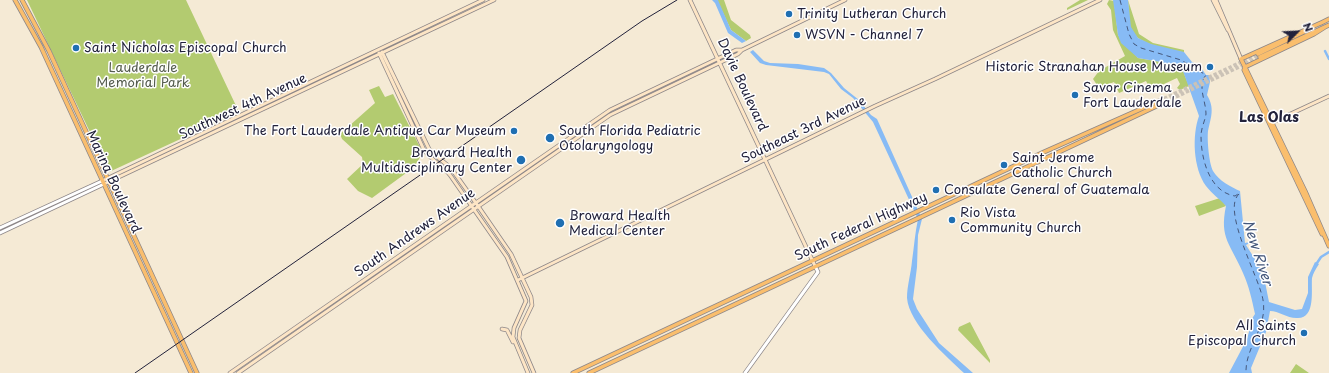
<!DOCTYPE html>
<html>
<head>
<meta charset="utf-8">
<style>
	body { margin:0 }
	#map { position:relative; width:1329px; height:373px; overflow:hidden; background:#f5ead5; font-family:"Playpen Sans",sans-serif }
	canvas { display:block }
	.north { position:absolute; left:1277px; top:12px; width:40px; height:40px; -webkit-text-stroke:3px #fff; paint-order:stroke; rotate:66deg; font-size:11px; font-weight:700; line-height:16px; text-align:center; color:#22223b }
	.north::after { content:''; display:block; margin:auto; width:14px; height:18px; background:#22223b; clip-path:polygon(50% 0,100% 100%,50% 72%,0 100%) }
</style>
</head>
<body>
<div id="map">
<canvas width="1329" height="373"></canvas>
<div class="north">N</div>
</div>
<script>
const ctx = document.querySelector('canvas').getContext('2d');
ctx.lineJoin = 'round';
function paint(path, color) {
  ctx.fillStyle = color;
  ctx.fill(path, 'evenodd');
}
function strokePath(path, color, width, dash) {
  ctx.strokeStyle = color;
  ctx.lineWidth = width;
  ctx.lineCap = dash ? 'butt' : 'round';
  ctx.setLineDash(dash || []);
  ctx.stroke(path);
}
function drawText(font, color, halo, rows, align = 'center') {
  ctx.font = font + ' "Playpen Sans",sans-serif';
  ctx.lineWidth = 3;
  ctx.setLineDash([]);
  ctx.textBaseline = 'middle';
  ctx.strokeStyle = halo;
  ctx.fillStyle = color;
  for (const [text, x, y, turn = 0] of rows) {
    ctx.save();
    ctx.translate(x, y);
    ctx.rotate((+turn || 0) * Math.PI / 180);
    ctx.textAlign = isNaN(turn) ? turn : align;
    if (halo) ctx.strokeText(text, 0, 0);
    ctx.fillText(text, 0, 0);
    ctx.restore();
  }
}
const green = new Path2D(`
	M27,0H186L239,112L109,172Z
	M717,0H724L731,20L750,35L751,38L746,41L731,30Z
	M1080,0H1088L1067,10V8Z
	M1109,0L1114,1L1118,35L1138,58L1161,62L1183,71L1189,86L1180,90L1177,88L1180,84L1177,78L1151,90L1146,81L1119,93L1114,82L1099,88L1093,79L1099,71L1125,56L1113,30L1111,10L1107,4Z
	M1128,0L1139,34L1153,43L1184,50V52C1172,52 1138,43 1132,32C1128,23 1129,10 1128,0Z
	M379,86L385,97L393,94L423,153L413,168L372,198L358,191L347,179L363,164L362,157L342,139L340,134L375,103L369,90Z
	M1220,198L1226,206L1199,216L1195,206Z
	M970,322L990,360V363L958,330L959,327Z
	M1296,364L1309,373H1290Z`);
const water = new Path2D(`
	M712,0H718L731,30L746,41L742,43L728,33L715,3Z
	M1113,0H1128L1131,27L1138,38L1151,44L1184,52L1192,62L1200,66L1206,75H1209L1210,82L1207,95C1215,108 1211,117 1208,131C1207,140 1209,163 1213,171C1219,181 1231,187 1240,191L1245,243L1249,242L1250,243L1246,245L1263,272L1269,302L1295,310L1302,309L1308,293V277L1315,262L1319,264C1316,269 1313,273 1312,278C1311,289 1316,318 1298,318C1288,319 1279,311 1270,311L1266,332L1251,368L1252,373H1229L1247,339L1253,317L1255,314C1252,300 1249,286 1243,273C1231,244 1219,239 1226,206C1220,199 1212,194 1206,186C1193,168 1192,135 1199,116L1183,71L1161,62L1138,58L1121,43L1118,35Z
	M753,50L764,61L770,63L798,64L824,68L831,73L844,88L859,100L871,115L877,119L922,219L918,235L917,267L913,299L917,309L939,343L973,373H964C946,356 909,324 907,298C907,286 911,273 912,261C914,247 915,233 918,219L873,122L853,98L841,89L829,74L824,72L766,65L760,63L750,52Z`);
const canal = new Path2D(`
	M1325,51L1329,59
	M1317,263L1321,257L1329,252`);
const ferry = new Path2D(`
	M1120,0L1129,34L1134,44L1141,48L1181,60L1206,75C1197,86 1206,101 1206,114C1205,121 1201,128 1201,136C1201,158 1209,192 1235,196L1241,192
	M1239,194C1221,210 1260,279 1263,300C1268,327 1245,347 1246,373`);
const primaryTunnel = new Path2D(`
	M1159,101L1258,54
	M1161,104L1260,57`);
const tertiary = new Path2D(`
	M0,228L102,181
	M0,233L104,184
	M745,373L818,272L815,266`);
const secondary = new Path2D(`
	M690,0L815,266
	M1213,0L1228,30
	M1216,0L1241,59
	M382,52L430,151L451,168L478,206L511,254L531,297L532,305L520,330L519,338L534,373
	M379,53L424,150C431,160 442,165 450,175L507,257L526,301L514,328L513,337L528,373
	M1271,123L1329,96
	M102,181L483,0
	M104,184L494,0
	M518,280L875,106L935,79L1100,0
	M502,329L507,330L513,342
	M230,373L610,110L736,50H742
	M238,373L610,115L738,54L742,50L845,0`);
const primary = new Path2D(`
	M15,0L41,47L191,373
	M22,0L49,51L197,373
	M1323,22L1241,59L1305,191L1329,246
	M1321,23L1329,19
	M1258,54L1310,29
	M1260,57L1329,25
	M1245,67L1244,70L1322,234
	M1245,67L1314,34L1325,27
	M573,373L1044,152L1159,101
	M589,373L1161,104`);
const rail = new Path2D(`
	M135,373L642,21L677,0`);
const markers = [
	[789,14,4,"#1f6fb2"],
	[797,35,4,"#1f6fb2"],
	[76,48,4,"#1f6fb2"],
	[1210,67,4,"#1f6fb2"],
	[1075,95,4,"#1f6fb2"],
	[514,131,4,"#1f6fb2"],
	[550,138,5,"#1f6fb2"],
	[521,160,5,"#1f6fb2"],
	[1004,165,4,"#1f6fb2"],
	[936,190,4,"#1f6fb2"],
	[952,220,4,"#1f6fb2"],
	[560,223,5,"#1f6fb2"],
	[1304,333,4,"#1f6fb2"]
];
const poiNames = [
	["Trinity Lutheran Church",797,14],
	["WSVN - Channel 7",805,35],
	["Saint Nicholas Episcopal Church",84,48],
	["Historic Stranahan House Museum",1202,67,"right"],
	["Savor Cinema",1083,88],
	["Fort Lauderdale",1083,103],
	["The Fort Lauderdale Antique Car Museum",506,131,"right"],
	["South Florida Pediatric",559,131],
	["Otolaryngology",559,146],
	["Broward Health",512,153,"right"],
	["Multidisciplinary Center",512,168,"right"],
	["Saint Jerome",1012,158],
	["Catholic Church",1012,173],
	["Consulate General of Guatemala",944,190],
	["Rio Vista",960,213],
	["Community Church",960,228],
	["Broward Health",569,216],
	["Medical Center",569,231],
	["All Saints",1296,326,"right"],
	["Episcopal Church",1296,341,"right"]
];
const parkNames = [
	["Lauderdale",143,68],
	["Memorial Park",143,83]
];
const streetNames = [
	["Davie Boulevard",742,85,65],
	["Southwest 4th Avenue",243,107,-25],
	["Southeast 3rd Avenue",804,130,-26],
	["Marina Boulevard",113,182,65],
	["South Federal Highway",861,227,-25],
	["South Andrews Avenue",415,233,-35]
];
const neighbourhoodNames = [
	["Las Olas",1269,118]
];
const waterNames = [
	["New River",1257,253,72]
];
paint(green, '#b3cb70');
paint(water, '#87bbf5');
strokePath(canal, '#87bbf5', 2.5);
strokePath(ferry, '#45587c', 1, [5, 4]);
strokePath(primaryTunnel, '#cbc2b6', 3.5, [3.5, 2]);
strokePath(tertiary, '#8c8688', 4.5);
strokePath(secondary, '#8c8688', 4.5);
strokePath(primary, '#8c8688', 5);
strokePath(tertiary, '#fff', 3);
strokePath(secondary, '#fde5c5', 3);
strokePath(primary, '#fabe6d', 3.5);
strokePath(rail, '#22223b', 1);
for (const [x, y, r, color] of markers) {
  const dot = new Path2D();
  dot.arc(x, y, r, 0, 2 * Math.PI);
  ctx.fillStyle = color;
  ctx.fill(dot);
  strokePath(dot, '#fff', 1.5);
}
drawText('13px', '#22223b', '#fff', poiNames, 'left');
drawText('13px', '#555d4e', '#fff', parkNames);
drawText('13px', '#22223b', '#fff', streetNames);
drawText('bold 14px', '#22223b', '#fff', neighbourhoodNames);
drawText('italic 14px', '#45587c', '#fff', waterNames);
</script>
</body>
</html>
